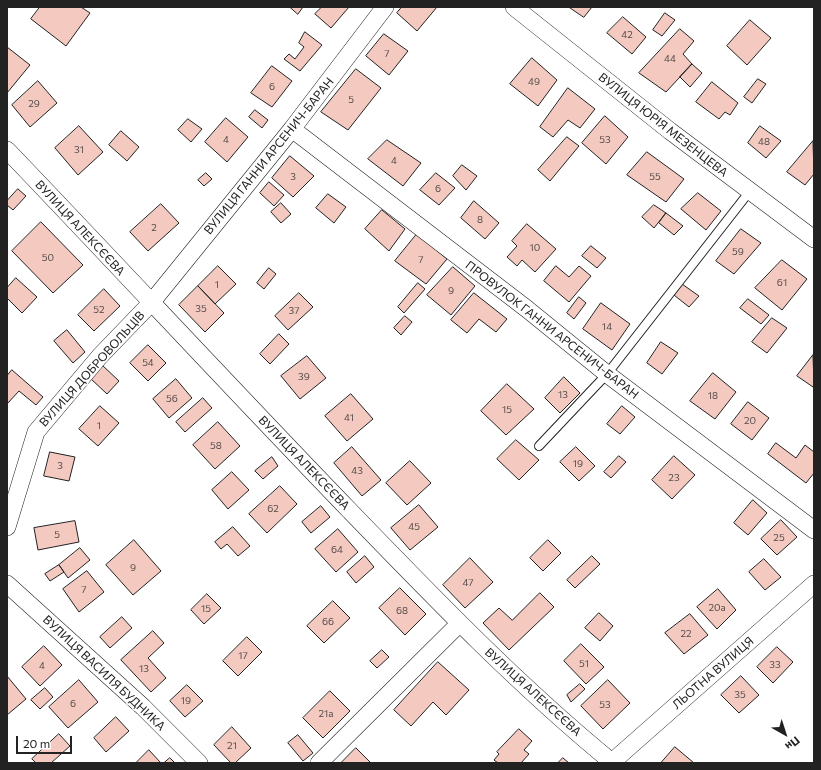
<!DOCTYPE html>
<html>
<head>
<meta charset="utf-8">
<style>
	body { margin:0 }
	#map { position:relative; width:821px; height:770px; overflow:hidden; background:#fff; font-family:Commissioner,sans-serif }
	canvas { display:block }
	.frame { position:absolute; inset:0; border:8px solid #222; pointer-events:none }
	.north { position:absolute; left:765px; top:714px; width:40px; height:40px; -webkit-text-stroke:3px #fff; paint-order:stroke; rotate:141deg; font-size:11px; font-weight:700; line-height:16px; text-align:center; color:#222 }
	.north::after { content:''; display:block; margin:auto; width:14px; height:18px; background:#222; clip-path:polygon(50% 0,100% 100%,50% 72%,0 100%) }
	.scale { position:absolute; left:16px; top:736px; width:56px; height:18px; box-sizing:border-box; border:2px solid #222; border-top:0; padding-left:5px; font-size:12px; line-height:14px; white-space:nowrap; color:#222; -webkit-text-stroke:3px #fff; paint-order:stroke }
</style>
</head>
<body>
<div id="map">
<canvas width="821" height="770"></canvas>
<div class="frame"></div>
<div class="north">Пн</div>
<div class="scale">20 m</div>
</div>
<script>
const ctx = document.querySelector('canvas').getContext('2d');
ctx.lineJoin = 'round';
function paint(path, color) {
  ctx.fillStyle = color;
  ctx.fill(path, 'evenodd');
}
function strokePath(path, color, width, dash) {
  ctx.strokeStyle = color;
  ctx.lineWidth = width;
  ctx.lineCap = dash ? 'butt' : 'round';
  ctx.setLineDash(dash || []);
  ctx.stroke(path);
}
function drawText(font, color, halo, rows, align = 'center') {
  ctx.font = font + ' Commissioner,sans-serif';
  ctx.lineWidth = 3;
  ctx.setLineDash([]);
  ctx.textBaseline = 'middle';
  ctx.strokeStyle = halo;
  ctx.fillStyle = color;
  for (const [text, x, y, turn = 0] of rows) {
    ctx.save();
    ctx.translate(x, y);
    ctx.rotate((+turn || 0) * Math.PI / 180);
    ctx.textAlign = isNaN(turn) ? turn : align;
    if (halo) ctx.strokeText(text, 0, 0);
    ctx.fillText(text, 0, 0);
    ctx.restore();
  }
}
const building = new Path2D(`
	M40,7H81L90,13L66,46L31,19Z
	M290,7H303L298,14Z
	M322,7H349L331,28L315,14Z
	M402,7H437L417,31L397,13Z
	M569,7H592L584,17Z
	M665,13L675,20L662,36L653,30Z
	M623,17L646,37L632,54L607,33Z
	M750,20L771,38L747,65L727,46Z
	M680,29L694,41L683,54L692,64L666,92L639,73Z
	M305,32L322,45L300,71L284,59L289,54L295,59L304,47L299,43Z
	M384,34L408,51L389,75L366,56Z
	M7,47L30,65L7,93Z
	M532,58L557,80L538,106L510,84Z
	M692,64L702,73L690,87L680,77Z
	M272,66L292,81L272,107L251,93Z
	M356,69L381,88L348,130L321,112Z
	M758,79L766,84L752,103L744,97Z
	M38,81L57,103L30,127L12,105Z
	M712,82L738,103L730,115L725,112L719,119L696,102Z
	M568,88L595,109L580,128L568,120L553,137L540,127Z
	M255,110L268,120L262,128L249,117Z
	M605,116L628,137L606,164L582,143Z
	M226,118L248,137L227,162L205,142Z
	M188,119L202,129L191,142L178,130Z
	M79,126L103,152L78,175L55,148Z
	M760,126L781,141L766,158L748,143Z
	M121,131L139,147L127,161L109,145Z
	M567,137L579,146L550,181L538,170Z
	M387,140L421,163L403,186L368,159Z
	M813,141L814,174L805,185L787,172Z
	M647,152L684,179L666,202L627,175Z
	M290,156L314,176L293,197L272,178Z
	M462,165L477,176L466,190L453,176Z
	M206,173L212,179L204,186L198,180Z
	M436,173L455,188L439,205L420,190Z
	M269,182L284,195L274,206L260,193Z
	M18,189L26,196L13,210L7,205V201Z
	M698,193L721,211L706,230L681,209Z
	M328,194L346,207L334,223L316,208Z
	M474,201L499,223L485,239L461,218Z
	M281,203L291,214L281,223L271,212Z
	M161,204L179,223L148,251L130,232Z
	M654,205L666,213L654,228L642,217Z
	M382,210L405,229L389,251L365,229Z
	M666,213L683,226L674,235L659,223Z
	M41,222L83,265L53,293L12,251Z
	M527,224L556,249L535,272L522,260L517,266L507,257L517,246L512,241Z
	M741,229L761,243L734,274L716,261Z
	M417,234L447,259L426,284L395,261Z
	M591,246L606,258L597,268L582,256Z
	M782,260L807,279L782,310L755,288Z
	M218,266L236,284L215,304L198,286Z
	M556,266L569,277L579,266L591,276L569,302L544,281Z
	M453,267L475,286L451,315L427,295Z
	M269,268L276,274L264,289L257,283Z
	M16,278L37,297L22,313L7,298V288Z
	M418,283L425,289L404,313L398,307Z
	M682,284L699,296L689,307L674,295Z
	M198,286L224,313L205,332L179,305Z
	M104,289L120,306L94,331L78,315Z
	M299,293L313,307L288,330L275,316Z
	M474,293L507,319L496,332L479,319L467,333L451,320Z
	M579,297L586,303L574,319L567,313Z
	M748,299L769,315L761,324L740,308Z
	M601,303L630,324L612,350L583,329Z
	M405,316L412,322L401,335L394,328Z
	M772,318L787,328L767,353L752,342Z
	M67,330L85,352L73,363L54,341Z
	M279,334L289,344L270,364L260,354Z
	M661,342L678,353L662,374L647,363Z
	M148,345L166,363L148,381L130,363Z
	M813,355L814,385L813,387L797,376Z
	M307,356L326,378L300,399L281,376Z
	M102,365L119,381L107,394L90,378Z
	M12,370L43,397L36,405L19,391L7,404V376Z
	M713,373L736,392L715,419L690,401Z
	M564,377L580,393L560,413L545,398Z
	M176,379L192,398L169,418L153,399Z
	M507,384L534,409L506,435L481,411Z
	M351,394L373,419L347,441L325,416Z
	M203,398L212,408L185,432L176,422Z
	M748,402L769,418L752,440L731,424Z
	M100,406L119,423L98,446L79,429Z
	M622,406L635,417L620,434L607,424Z
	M218,422L240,446L215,469L193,445Z
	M516,440L539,460L519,480L497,459Z
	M776,443L796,458L805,445L814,452V473L806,483L768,454Z
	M352,447L381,480L362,496L334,463Z
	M576,447L595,466L579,481L560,462Z
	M50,452L75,457L69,481L44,476Z
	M619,456L626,462L611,478L604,472Z
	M674,456L695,475L672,499L652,480Z
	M272,457L278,466L263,479L255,471Z
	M410,461L431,483L407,505L386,483Z
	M232,472L249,490L228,509L212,490Z
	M280,486L297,504L267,533L249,514Z
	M753,500L767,513L748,535L734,523Z
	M419,505L438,527L410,550L391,528Z
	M321,506L330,517L311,533L302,522Z
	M781,520L797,537L777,555L761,539Z
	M75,521L79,542L38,550L34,528Z
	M233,527L250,546L238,556L227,544L221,549L215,542Z
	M338,529L358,552L336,572L315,549Z
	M134,540L161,571L133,595L106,565Z
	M548,540L561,553L543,571L530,558Z
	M80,548L90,560L68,578L59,565Z
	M365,556L374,567L356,583L347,572Z
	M592,556L600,564L575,588L567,580Z
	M470,558L493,582L465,608L443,585Z
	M764,559L781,577L765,590L749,572Z
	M59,565L64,572L50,581L45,574Z
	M87,571L104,592L79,612L63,589Z
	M400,588L426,614L405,635L379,608Z
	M718,589L736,610L717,629L697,607Z
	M540,593L554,607L509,650L483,623L499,608L512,620Z
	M207,594L221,608L204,624L191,610Z
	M333,601L350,618L324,643L307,626Z
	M599,613L613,626L600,641L585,628Z
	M690,614L708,635L684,654L665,633Z
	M122,617L132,628L110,648L100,637Z
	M153,631L164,643L148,658L166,678L151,692L121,660Z
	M247,637L262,652L238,676L223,661Z
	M581,644L604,667L586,684L564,661Z
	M44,646L62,665L40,686L22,667Z
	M777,647L793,662L773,683L757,667Z
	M382,650L389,657L377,668L370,661Z
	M438,662L469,690L446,715L433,702L411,726L394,710Z
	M7,676L26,699L7,715Z
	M741,676L759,695L739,713L721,695Z
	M79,680L98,702L68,728L49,707Z
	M608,680L630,703L603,729L581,706Z
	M580,684L585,689L571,702L567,695Z
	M187,685L203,701L185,717L170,701Z
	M45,688L53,697L40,709L31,700Z
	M330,691L350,711L323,738L303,718Z
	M116,717L129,731L106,752L94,738Z
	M232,727L251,748L235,763H231L214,745Z
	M519,729L532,741L524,750L529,754L521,763H498L494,760L499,754L497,752Z
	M59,734L70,746L51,763H36L32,759Z
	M298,735L313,753L303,761L288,743Z
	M675,747L694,763H661Z
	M356,748L371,763H341Z
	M149,750L161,763H136Z
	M170,758L175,763H164Z
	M563,758L569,763H558Z`);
const service = new Path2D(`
	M539,446L607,374L750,191`);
const minor = new Path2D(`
	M514,7L670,131L814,239
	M292,129L527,309L607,374L814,530
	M7,150C122,270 235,392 350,511C435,599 519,686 613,763
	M7,527L36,432L100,356L151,303L292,129L385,7
	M7,584L143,707L199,763
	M612,762L814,584
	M319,763L459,624`);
const numberNames = [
	["42",627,35],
	["7",387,54],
	["44",670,59],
	["49",534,82],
	["6",272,87],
	["5",351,100],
	["29",34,104],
	["4",226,140],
	["53",605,140],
	["48",764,142],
	["31",79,150],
	["4",394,161],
	["3",293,177],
	["55",655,177],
	["6",438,189],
	["8",480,220],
	["2",154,228],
	["10",535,248],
	["59",738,252],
	["50",48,258],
	["7",421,260],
	["61",782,283],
	["1",217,285],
	["9",451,291],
	["35",201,309],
	["52",99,310],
	["37",294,311],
	["14",607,327],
	["54",148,363],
	["39",304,377],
	["13",563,395],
	["18",713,396],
	["56",172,399],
	["15",507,410],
	["41",349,418],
	["20",750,421],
	["1",99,426],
	["58",216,446],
	["19",578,464],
	["3",60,466],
	["43",357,471],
	["23",674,478],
	["62",273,509],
	["45",414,527],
	["5",57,535],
	["25",779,538],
	["64",337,550],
	["9",133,568],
	["47",468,583],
	["7",84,590],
	["20а",717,608],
	["15",206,609],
	["68",402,611],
	["66",328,622],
	["22",686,634],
	["17",243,656],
	["51",584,664],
	["33",775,665],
	["4",42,666],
	["13",144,669],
	["35",740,695],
	["19",186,701],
	["6",73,704],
	["53",605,705],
	["21а",326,714],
	["21",232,746]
];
const streetNames = [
	["ВУЛИЦЯ ЮРІЯ МЕЗЕНЦЕВА",663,125,38],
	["ВУЛИЦЯ ГАННИ АРСЕНИЧ-БАРАН",269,156,-51],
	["ВУЛИЦЯ АЛЕКСЄЄВА",80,228,47],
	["ПРОВУЛОК ГАННИ АРСЕНИЧ-БАРАН",552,330,38],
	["ВУЛИЦЯ ДОБРОВОЛЬЦІВ",92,369,-48],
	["ВУЛИЦЯ АЛЕКСЄЄВА",304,463,46],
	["ВУЛИЦЯ ВАСИЛЯ БУДНИКА",104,673,43],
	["ЛЬОТНА ВУЛИЦЯ",713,673,-41],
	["ВУЛИЦЯ АЛЕКСЄЄВА",533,692,42]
];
paint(building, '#f3c9c0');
strokePath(building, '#222', 1);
strokePath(service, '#222', 10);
strokePath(minor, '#222', 18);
strokePath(service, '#fff', 8);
strokePath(minor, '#fff', 17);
drawText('10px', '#564c4a', null, numberNames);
drawText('12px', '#222', '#fff', streetNames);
</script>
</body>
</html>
